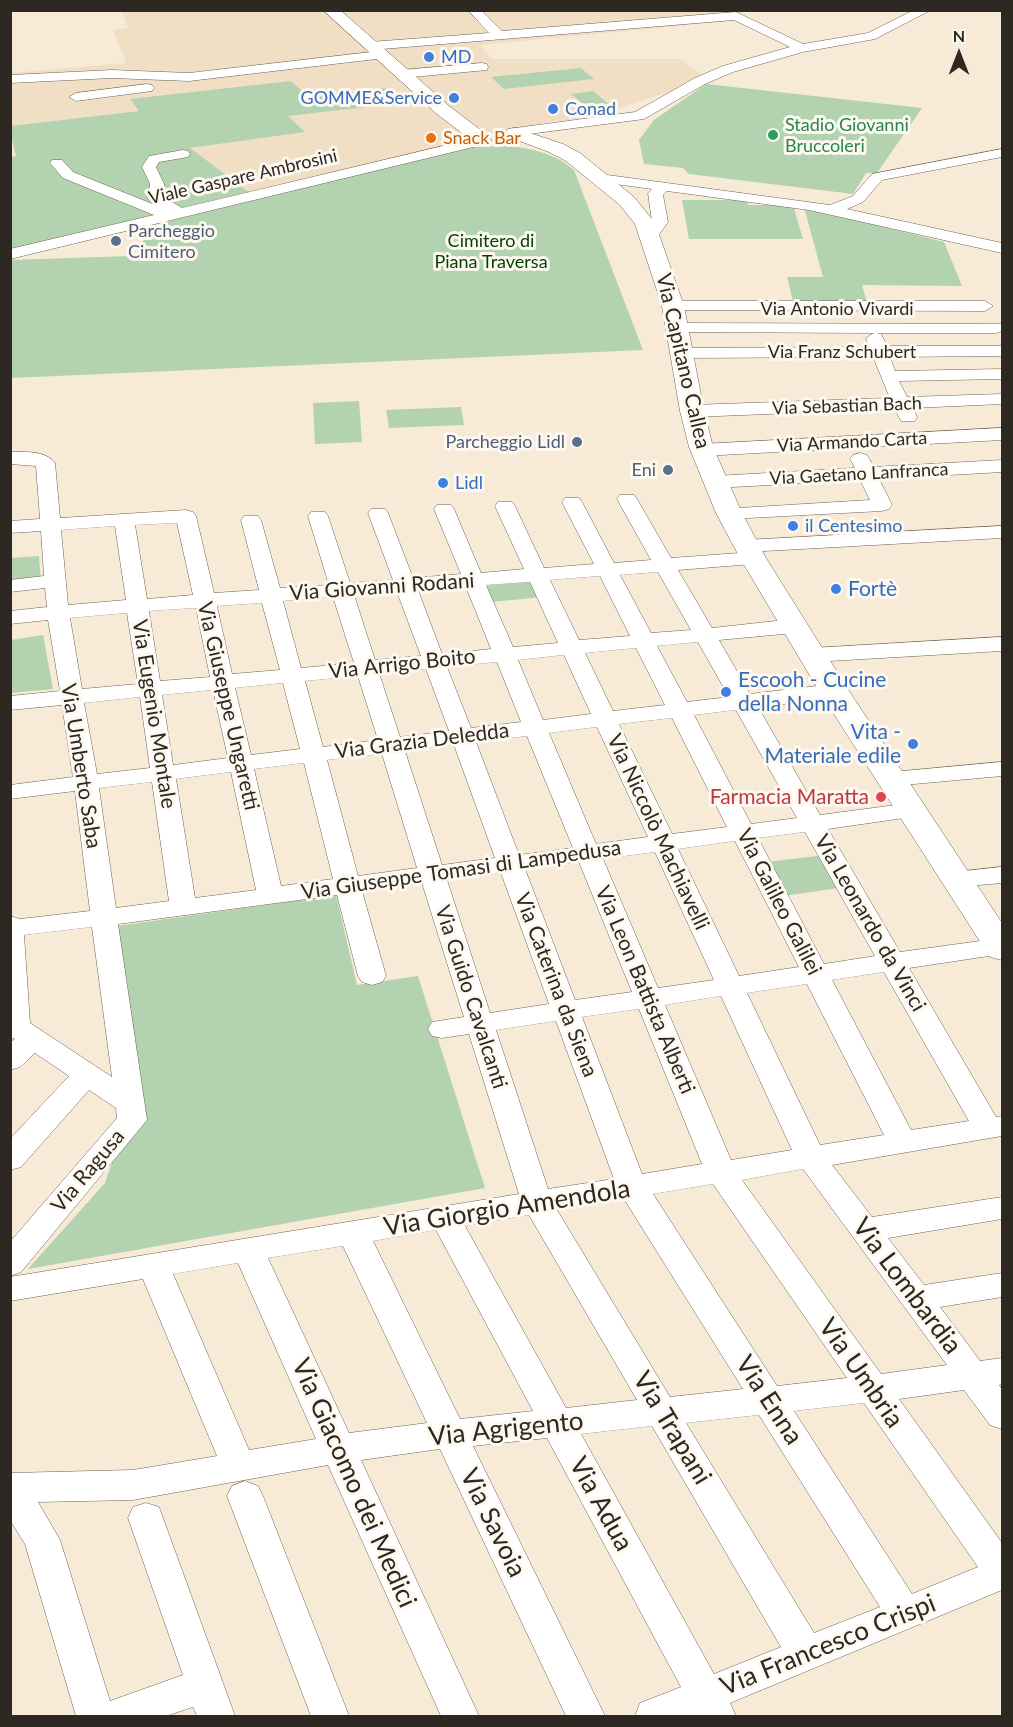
<!DOCTYPE html>
<html>
<head>
<meta charset="utf-8">
<style>
	body { margin:0 }
	#map { position:relative; width:1013px; height:1727px; overflow:hidden; background:#f7ead7; font-family:Lato,sans-serif }
	canvas { display:block }
	.frame { position:absolute; inset:0; border:12px solid #2d2821; pointer-events:none }
	.north { position:absolute; left:929px; top:24px; width:60px; height:60px; -webkit-text-stroke:4px #fdf8f0; paint-order:stroke; rotate:0deg; font-size:16px; font-weight:700; line-height:24px; text-align:center; color:#2d2821 }
	.north::after { content:''; display:block; margin:auto; width:21px; height:27px; background:#2d2821; clip-path:polygon(50% 0,100% 100%,50% 72%,0 100%) }
</style>
</head>
<body>
<div id="map">
<canvas width="1013" height="1727"></canvas>
<div class="frame"></div>
<div class="north">N</div>
</div>
<script>
const ctx = document.querySelector('canvas').getContext('2d');
ctx.lineJoin = 'round';
function paint(path, color) {
  ctx.fillStyle = color;
  ctx.fill(path, 'evenodd');
}
function strokePath(path, color, width, dash) {
  ctx.strokeStyle = color;
  ctx.lineWidth = width;
  ctx.lineCap = dash ? 'butt' : 'round';
  ctx.setLineDash(dash || []);
  ctx.stroke(path);
}
function drawText(font, color, halo, rows, align = 'center') {
  ctx.font = font + ' Lato,sans-serif';
  ctx.lineWidth = 6;
  ctx.setLineDash([]);
  ctx.textBaseline = 'middle';
  ctx.strokeStyle = halo;
  ctx.fillStyle = color;
  for (const [text, x, y, turn = 0] of rows) {
    ctx.save();
    ctx.translate(x, y);
    ctx.rotate((+turn || 0) * Math.PI / 180);
    ctx.textAlign = isNaN(turn) ? turn : align;
    if (halo) ctx.strokeText(text, 0, 0);
    ctx.fillText(text, 0, 0);
    ctx.restore();
  }
}
const built = new Path2D(`
	M122,11H732L730,21L480,45L492,59H680L703,75L671,91L591,117L542,123L249,192L189,148L304,131L287,116L400,102L385,88L310,98L131,100L139,111L11,126V73L126,63L113,30L128,28Z`);
const green = new Path2D(`
	M581,68L594,79L504,89L491,77Z
	M291,81L310,98L385,88L401,103L288,116L305,132L190,148L249,192L11,249V157L16,156L11,136L10,126L139,111L130,99Z
	M706,84L922,108L877,173H866L853,194L689,174L683,168L644,164L639,140L654,120Z
	M593,91L611,106L588,108L571,94Z
	M474,146C506,144 549,147 574,170L643,350L11,378L10,260L161,255V249L150,248L142,242L149,236L163,234L165,222Z
	M682,200H747L748,205H793L803,239H689Z
	M804,207L944,242L962,286L862,285L867,302H793L787,277H823Z
	M359,401L362,442L315,444L313,403Z
	M461,407L464,425L389,428L386,410Z
	M39,556L41,582L11,586V558Z
	M536,581L543,597L491,602L484,586Z
	M43,635L53,689L11,693V640Z
	M825,855L845,887L784,896L767,862Z
	M336,895L357,985L418,976L485,1188L28,1269L105,1183L114,1157L145,1109L117,926Z`);
const minor = new Path2D(`
	M468,10H481L502,31L736,12L803,44L868,33L914,10H931L875,39L803,52L733,72L705,84L644,119L513,136L506,132L508,129L635,112L695,78L723,66L790,47L734,20L370,50L364,46L370,42L489,33Z
	M380,51L385,52L386,55L385,58L189,81L112,78L10,83V75L112,70L189,73Z
	M482,63L487,64L488,67L487,70L402,78L395,74L402,70Z
	M147,84L152,85L154,88L152,91L76,101L69,97L76,93Z
	M485,136L492,140L490,143L10,259V249L154,215L63,178L50,163L52,160H62L73,172L155,205L148,199L150,184L142,167L149,156L183,150L188,151L190,154L188,157L159,162L156,167L164,184V197L182,208Z
	M1002,149V157L882,180L863,202L847,209L1002,243V253L809,210L667,191L663,195L668,222L656,239L650,241L642,236L652,222L648,193L652,189L600,182L593,178L600,174L830,205L853,196L872,174Z
	M673,301H985L993,306L985,311L667,310L665,306L667,302Z
	M677,323L1002,324V331L996,333H876L881,334L887,346H1002V356L890,357L895,371L1002,369V379L899,381L907,397L1002,394V404L913,408L917,417L915,421H901L895,409L692,417L686,415L683,411L686,407L692,405L890,398L873,357L681,358L675,357L672,353L675,349L681,348L869,347L866,338L874,333L671,332L668,328L671,324Z
	M1002,428V440L702,456L695,454L693,450L695,446L702,444Z
	M10,452C25,452 45,450 55,463L60,518L186,510L193,512L196,516L214,593L259,590L241,520L244,516H258L261,520L280,588L329,585L308,516L311,512H325L328,516L350,583L393,580L368,513L371,509H385L388,513L413,578L461,574L434,509L437,505H451L454,509L481,573L524,569L495,506L498,502H512L515,506L544,568L594,564L562,502L565,498H579L582,502L614,563L651,560L617,499L620,495H634L637,499L671,558L753,552L760,554L763,558L760,562L753,564L678,570L712,628L794,619L802,621L805,626L802,631L794,633L719,640L750,694L834,684L842,686L845,691L842,696L834,698L758,707L820,815L911,803L920,805L923,810L920,815L911,817L828,829L900,952L1002,938V954L909,968L996,1117L1002,1116V1136L832,1165L872,1217L1002,1197V1219L888,1238L924,1285L1002,1273V1297L940,1307L980,1361L1002,1358V1384L999,1385L1002,1390V1429L990,1425L964,1390L899,1399L1002,1543V1590L730,1703L736,1716H635L640,1703L681,1687L547,1438L473,1446L605,1716H566L440,1449L361,1460L479,1716H441L328,1465L133,1500L38,1502L60,1540L110,1701L183,1675L128,1518L133,1507L146,1503L159,1507L235,1716H197L193,1707L166,1716H76L25,1544L10,1520V1473L133,1470L217,1456L143,1279L10,1301V1277L519,1194L469,1034L442,1038L432,1036L428,1029L432,1022L464,1017L422,883L362,891L386,976L382,982L372,985L362,982L358,976L337,895L118,924L147,1120L21,1272L10,1276V1242L117,1118L116,1108L89,1090L21,1167L10,1170V1139L69,1076L35,1053L20,1067L10,1070V1043L15,1039L10,1037V916L20,919L90,911L75,791L10,799V785L73,777L62,705L10,710V696L60,691L48,620L10,624V611L47,607L45,588L10,592V580L44,576L41,531L10,533V521L40,519L36,466L10,464ZM177,523L193,595L147,599L135,525ZM115,526L126,600L68,605L61,530ZM658,572L691,630L651,633L620,575ZM600,576L630,636L579,640L550,580ZM530,582L558,643L513,647L486,585ZM466,587L491,649L442,654L418,590ZM397,592L421,656L375,660L354,595ZM333,597L354,663L301,668L283,601ZM262,603L280,670L232,674L217,606ZM196,608L210,677L160,681L149,611ZM127,613L138,684L82,689L70,618ZM698,642L729,697L687,702L657,646ZM636,648L665,705L613,711L585,653ZM564,655L591,714L543,720L518,660ZM497,662L521,722L471,728L447,667ZM426,669L449,731L400,737L379,673ZM358,676L378,740L323,747L305,681ZM283,683L300,749L251,755L235,688ZM213,690L228,758L173,765L162,695ZM140,697L150,768L97,774L84,703ZM736,710L797,818L751,824L694,715ZM672,718L727,827L672,834L619,724ZM597,727L648,837L596,844L549,733ZM527,736L573,848L519,855L476,742ZM454,745L495,858L442,865L405,751ZM382,754L417,868L358,876L327,760ZM304,763L333,879L281,886L254,769ZM231,772L256,890L195,898L176,779ZM152,782L169,901L116,908L99,788ZM805,832L875,956L824,964L758,838ZM735,841L799,967L739,976L678,849ZM655,852L714,980L658,988L603,859ZM579,862L632,992L575,1000L525,869ZM501,873L549,1004L490,1013L447,880ZM92,927L112,1077L30,1023L24,935ZM884,972L969,1121L911,1130L832,980ZM807,984L884,1135L820,1145L747,993ZM721,996L792,1150L731,1160L665,1005ZM639,1009L702,1164L642,1174L582,1017ZM556,1021L614,1179L548,1189L496,1030ZM803,1169L947,1365L881,1374L742,1180ZM713,1184L847,1378L777,1386L653,1194ZM624,1199L743,1389L670,1397L557,1210ZM529,1215L637,1400L566,1408L465,1226ZM436,1230L533,1411L460,1419L373,1241ZM343,1246L427,1423L349,1433L268,1258ZM238,1263L316,1439L249,1450L173,1274ZM864,1403L978,1567L912,1594L794,1411ZM759,1415L880,1607L814,1633L686,1423ZM652,1426L781,1647L714,1674L581,1434Z
	M860,453L867,455L874,467L1002,460V472L879,479L892,505L889,509L882,511L729,519L722,517L719,513L722,509L870,500L860,480L715,488L708,486L705,482L708,478L715,476L855,468L850,459L853,455Z
	M1002,526V538L746,552L739,550L736,546L739,542L746,540Z
	M1002,637V651L812,662L804,660L801,655L804,650L812,648Z
	M1002,762V776L892,786L883,784L880,779L883,774L892,772Z
	M1002,867V883L956,887L947,885L943,879L947,873Z
	M245,1481L258,1486L263,1496L349,1716H311L227,1496L232,1486Z`);
const major = new Path2D(`
	M323,10H340L449,106L487,135L490,139L487,143H475L437,114Z
	M515,128L563,144L580,153L634,197L655,223L684,306L704,411L713,447L742,513L766,558L849,691L1002,923V960L990,957L819,691L740,558L716,513L689,447L680,411L662,306L635,224L620,205L566,161L549,152L509,137L506,133L509,129Z`);
const markers = [
	[429,57,6,"#3f7fe0"],
	[454,98,6,"#3f7fe0"],
	[553,109,6,"#3f7fe0"],
	[773,135,6,"#2e9e5b"],
	[431,138,6,"#e8710a"],
	[116,241,6,"#5c6f8a"],
	[577,442,6,"#5c6f8a"],
	[668,470,6,"#5c6f8a"],
	[443,483,6,"#3f7fe0"],
	[793,526,6,"#3f7fe0"],
	[836,589,6,"#3f7fe0"],
	[726,692,6,"#3f7fe0"],
	[913,744,6,"#3f7fe0"],
	[881,797,6,"#e0444e"]
];
const farShopnames = [
	["MD",441,57],
	["GOMME&Service",442,98,"right"],
	["Conad",565,109],
	["Lidl",455,483],
	["il Centesimo",805,526]
];
const farLeisurenames = [
	["Stadio Giovanni",785,125],
	["Bruccoleri",785,146]
];
const farFoodnames = [
	["Snack Bar",443,138]
];
const farStreetnames = [
	["Viale Gaspare Ambrosini",243,177,-13],
	["Via Antonio Vivardi",837,309],
	["Via Franz Schubert",842,352],
	["Via Sebastian Bach",847,406,-2],
	["Via Armando Carta",852,442,-3],
	["Via Gaetano Lanfranca",859,474,-3]
];
const farServicenames = [
	["Parcheggio",128,231,"left"],
	["Cimitero",128,252,"left"],
	["Parcheggio Lidl",565,442],
	["Eni",656,470]
];
const farParknames = [
	["Cimitero di",491,241],
	["Piana Traversa",491,262]
];
const streetNames = [
	["Via Capitano Callea",683,361,77],
	["Via Giovanni Rodani",382,587,-4],
	["Via Arrigo Boito",402,664,-6],
	["Via Giuseppe Ungaretti",228,706,77],
	["Via Eugenio Montale",154,714,81],
	["Via Grazia Deledda",422,741,-7],
	["Via Umberto Saba",81,766,81],
	["Via Niccolò Machiavelli",658,832,65],
	["Via Giuseppe Tomasi di Lampedusa",461,870,-8],
	["Via Galileo Galilei",779,902,63],
	["Via Leonardo da Vinci",870,923,60],
	["Via Caterina da Siena",556,985,69],
	["Via Leon Battista Alberti",645,990,67],
	["Via Guido Cavalcanti",471,997,72],
	["Via Ragusa",88,1171,-50]
];
const shopNames = [
	["Fortè",848,589],
	["Escooh - Cucine",738,680],
	["della Nonna",738,704],
	["Vita -",901,732,"right"],
	["Materiale edile",901,756,"right"]
];
const healthNames = [
	["Farmacia Maratta",869,797]
];
const nearStreetnames = [
	["Via Giorgio Amendola",507,1208,-9],
	["Via Lombardia",907,1286,53],
	["Via Umbria",861,1373,55],
	["Via Enna",769,1400,57],
	["Via Trapani",672,1428,59],
	["Via Agrigento",506,1429,-6],
	["Via Giacomo dei Medici",354,1483,66],
	["Via Adua",601,1504,61],
	["Via Savoia",493,1523,64],
	["Via Francesco Crispi",828,1645,-22]
];
paint(built, '#f0dfc5');
paint(green, '#b3d3b0');
strokePath(minor, '#6c6150', 1);
strokePath(major, '#6c6150', 1);
paint(minor, '#fff');
paint(major, '#fff');
for (const [x, y, r, color] of markers) {
  const dot = new Path2D();
  dot.arc(x, y, r, 0, 2 * Math.PI);
  ctx.fillStyle = color;
  ctx.fill(dot);
  strokePath(dot, '#fdf8f0', 2);
}
drawText('18px', '#366cbe', '#fdf8f0', farShopnames, 'left');
drawText('18px', '#27864d', '#fdf8f0', farLeisurenames, 'left');
drawText('18px', '#c56008', '#fdf8f0', farFoodnames, 'left');
drawText('18px', '#2d2821', '#fdf8f0', farStreetnames);
drawText('18px', '#4e5e75', '#fdf8f0', farServicenames, 'right');
drawText('18px', '#003f00', '#fdf8f0', farParknames);
drawText('21px', '#2d2821', '#fdf8f0', streetNames);
drawText('21px', '#366cbe', '#fdf8f0', shopNames, 'left');
drawText('21px', '#be3a42', '#fdf8f0', healthNames, 'right');
drawText('26px', '#2d2821', '#fdf8f0', nearStreetnames);
</script>
</body>
</html>
